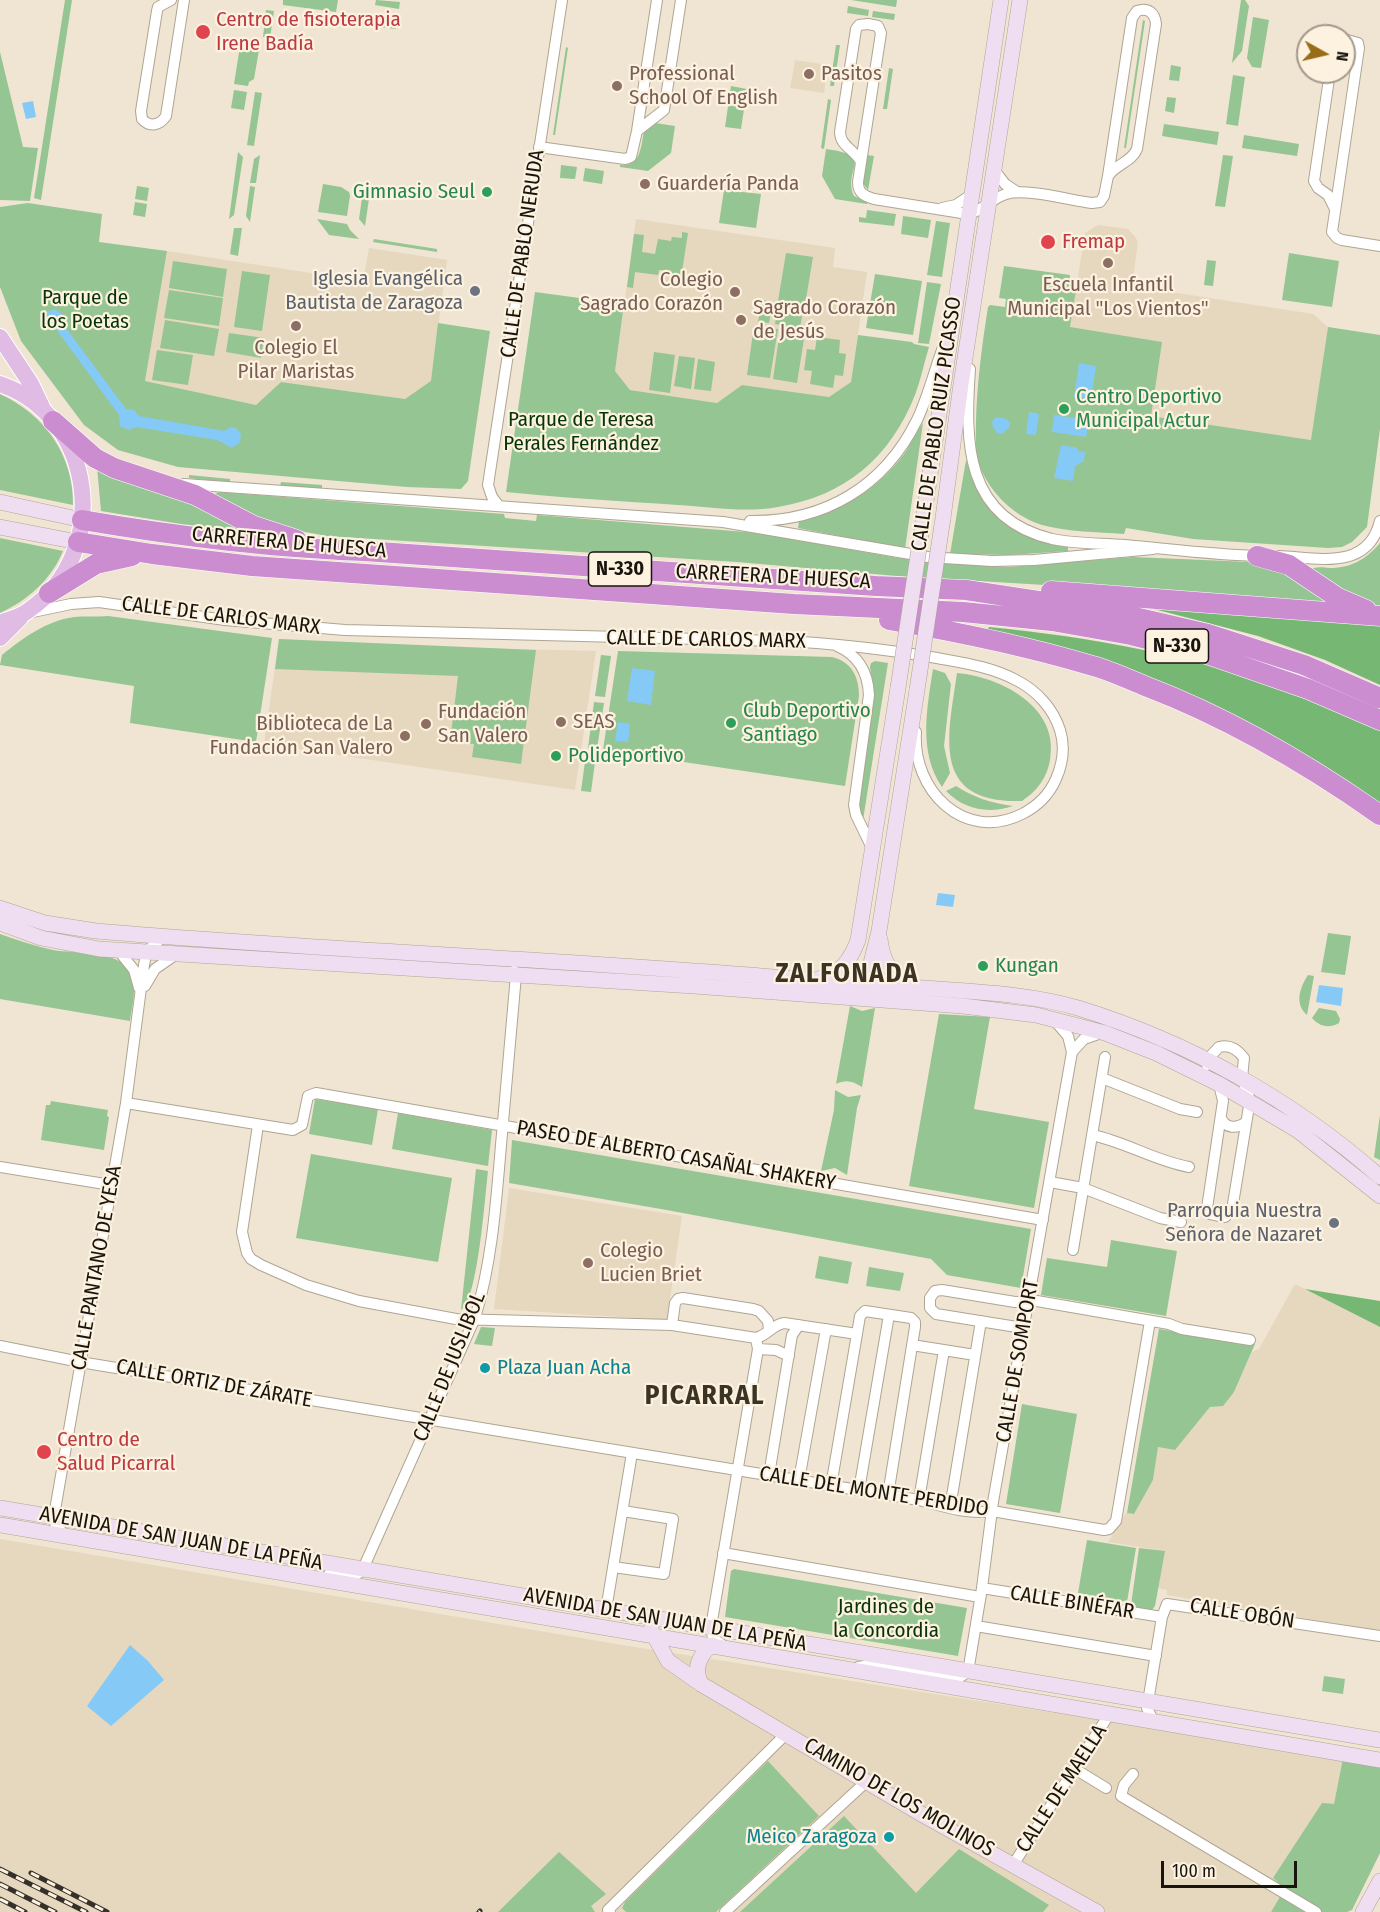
<!DOCTYPE html>
<html>
<head>
<meta charset="utf-8">
<style>
	body { margin:0 }
	#map { position:relative; width:1380px; height:1912px; overflow:hidden; background:#f0e5d2; font-family:"Fira Sans Condensed",sans-serif }
	canvas { display:block }
	.north { position:absolute; left:1296px; top:24px; width:60px; height:60px; box-sizing:border-box; background:#fdf2df; border:2px solid #a1998b; border-radius:50%; rotate:98deg; font-size:16px; font-weight:700; line-height:24px; text-align:center; color:#18140e }
	.north::after { content:''; display:block; margin:auto; width:21px; height:27px; background:#986d1a; clip-path:polygon(50% 0,100% 100%,50% 72%,0 100%) }
	.scale { position:absolute; left:1161px; top:1861px; width:136px; height:27px; box-sizing:border-box; border:3px solid #18140e; border-top:0; padding-left:8px; font-size:18px; line-height:21px; white-space:nowrap; color:#18140e; -webkit-text-stroke:4px #fdf2df; paint-order:stroke }
</style>
</head>
<body>
<div id="map">
<canvas width="1380" height="1912"></canvas>
<div class="north">N</div>
<div class="scale">100 m</div>
</div>
<script>
const ctx = document.querySelector('canvas').getContext('2d');
ctx.lineJoin = 'round';
function paint(path, color) {
  ctx.fillStyle = color;
  ctx.fill(path, 'evenodd');
}
function strokePath(path, color, width, dash) {
  ctx.strokeStyle = color;
  ctx.lineWidth = width;
  ctx.lineCap = dash ? 'butt' : 'round';
  ctx.setLineDash(dash || []);
  ctx.stroke(path);
}
function drawText(font, color, halo, rows, align = 'center') {
  ctx.font = font + ' "Fira Sans Condensed",sans-serif';
  ctx.lineWidth = 4.5;
  ctx.setLineDash([]);
  ctx.textBaseline = 'middle';
  ctx.strokeStyle = halo;
  ctx.fillStyle = color;
  for (const [text, x, y, turn = 0] of rows) {
    ctx.save();
    ctx.translate(x, y);
    ctx.rotate((+turn || 0) * Math.PI / 180);
    ctx.textAlign = isNaN(turn) ? turn : align;
    if (halo) ctx.strokeText(text, 0, 0);
    ctx.fillText(text, 0, 0);
    ctx.restore();
  }
}
const built = new Path2D(`
	M794,60L828,65L824,93L790,88L795,62Z
	M636,219L835,248L833,267L867,272L851,382L829,397L742,385L717,403L630,390L615,371Z
	M1098,225L1128,229L1136,238L1138,242L1132,286L1313,314L1328,327L1312,440L1151,416L1070,327L1085,233Z
	M369,248L447,260L431,382L405,399L281,382L256,405L145,381L167,251L363,281Z
	M279,639L392,646L596,651L575,790L264,744Z
	M509,1188L682,1216L667,1320L494,1309Z
	M1295,1284L1380,1327V1631L1167,1595V1590L1158,1588L1164,1551L1108,1542L1126,1513L1134,1514L1153,1480L1158,1447L1175,1450L1210,1407L1234,1392L1252,1352L1259,1349Z
	M0,1539L622,1645L1343,1758L1334,1804L1274,1878L1285,1887L1271,1912H0Z`);
const green = new Path2D(`
	M65,0H72L41,200L34,198Z
	M283,0H338L336,12L283,5Z
	M376,0L400,2L399,9L375,5Z
	M851,0H897L896,7Z
	M1241,0H1245L1249,6L1242,51L1232,63Z
	M848,6L869,10L868,16L847,13Z
	M266,10L274,11L270,38L263,37Z
	M873,11L895,14L894,20L872,17Z
	M347,15L371,18L370,25L346,22Z
	M1253,17L1269,20L1261,68L1252,67L1247,58Z
	M373,19L397,22L396,29L372,26Z
	M1143,20L1145,21L1126,148H1124Z
	M241,40L255,42L259,50L254,79L249,82L248,86L234,84Z
	M836,45H840L834,86H830Z
	M566,47L568,48L555,135H553Z
	M0,52L23,147L38,148L30,201L0,200Z
	M1171,65L1181,67L1179,81L1169,80Z
	M889,68L893,69L887,109H883Z
	M1233,75L1245,77L1238,126L1226,124Z
	M731,86L747,89L741,129L725,127Z
	M234,90L247,92L244,110L231,108Z
	M255,92L262,93L254,146L247,145Z
	M1167,97L1176,98L1174,113L1165,111Z
	M828,99L831,100L824,149L821,148Z
	M655,123L675,126L671,153L648,171L620,167V165C641,167 641,146 644,131Z
	M1164,124L1219,132L1217,145L1162,136Z
	M1244,135L1299,144L1297,156L1242,148Z
	M826,149C877,156 842,168 854,196L867,202V204L835,199L822,176Z
	M238,152L243,157L234,215L229,219Z
	M260,155L256,183H250L254,159Z
	M867,155L874,156L868,190L863,183Z
	M1223,155L1233,156L1225,207L1215,206Z
	M561,165L577,167L575,179L560,178Z
	M585,168L604,171L602,184L583,181Z
	M323,184L341,187L349,192L350,196L347,216L318,212Z
	M137,186L149,188L147,201L135,199Z
	M250,186L255,187L250,222L246,216Z
	M724,190L761,194L756,228L719,223Z
	M363,191L370,192L365,226L359,219Z
	M135,202L147,204L145,217L133,215Z
	M28,203L102,214L99,242L167,251L145,381L256,405L281,382L405,399L431,381L438,323L490,331L468,481L461,489L407,487L178,467L118,450L84,425L21,341L0,287V207Z
	M867,210L896,214L894,226L859,222V217L866,218Z
	M903,216L931,220L928,238L901,234Z
	M317,219L347,224L350,230L359,239L329,235Z
	M936,221L950,223L942,277L927,275Z
	M234,228H242L238,256L230,254Z
	M682,232L688,233L681,278L669,277L670,271L659,270L658,275L635,272L633,288L627,287L634,234L644,235L642,252L655,254L658,239L671,241L672,237L682,238Z
	M374,239L437,249V252L373,242Z
	M786,253L813,257L804,311L777,307Z
	M1289,253L1339,261L1332,307L1282,300Z
	M1207,260L1216,261L1213,286L1204,285Z
	M173,261L227,269L223,297L169,288Z
	M1004,266L1070,275L1069,283L1077,284L1070,327L1162,342L1151,416L1311,440L1328,327L1380,335V429L1367,527L1352,542L1342,547L1328,548L1193,539L1126,528L1124,534C1097,532 1068,532 1042,525C1012,516 985,488 977,458C975,446 976,433 976,421C977,383 982,345 988,307L990,305L1005,307L1006,299L999,298Z
	M242,271L270,275L262,331L234,327Z
	M875,274L922,281L913,335L866,328Z
	M927,282L941,284L929,344L918,343Z
	M169,290L223,298L219,326L164,318Z
	M535,292L624,304L615,371L630,390L717,403L742,385L829,397L851,382L858,335L912,342L914,344L929,347C924,363 921,379 915,395C890,458 845,496 778,507C746,513 710,507 678,505C621,501 563,498 506,492Z
	M762,300L773,302L769,323L758,322Z
	M777,312L802,316L800,328L775,324Z
	M165,320L219,329L214,356L160,348Z
	M754,326L778,329L770,378L747,375Z
	M780,330L805,333L797,383L773,379Z
	M229,333L264,338L261,358L226,352Z
	M817,337L840,340L839,353L846,354L843,376L835,375L833,388L810,384L812,371L804,370L807,349L815,350Z
	M157,350L193,355L188,385L152,380Z
	M654,352L675,355L670,393L649,390Z
	M679,356L695,358L691,389L674,386Z
	M698,359L715,362L711,391L694,389Z
	M0,394C44,414 74,455 73,505L0,490Z
	M923,423L905,549L798,528L799,521C841,512 878,489 904,454C911,444 916,432 923,423Z
	M966,460C981,509 1017,539 1068,547V551L1010,555L950,554Z
	M97,467L186,497L252,532L181,524L101,511Z
	M189,475L230,479V483L189,478Z
	M281,482L322,485V489L280,486Z
	M219,492L504,514L505,518L536,521L537,515L758,533L898,558L959,564L1009,567L1133,557L1250,562L1279,569L1324,600V602L897,576L737,562L327,536L262,524L213,495Z
	M0,538L63,551C51,580 28,600 0,613Z
	M1380,543V606L1365,603L1307,571C1315,566 1321,567 1330,568C1352,568 1366,559 1380,543Z
	M108,616L272,638L256,742L130,723L134,686L0,665L2,655C23,638 46,621 74,617C85,616 97,617 108,616Z
	M279,639L536,650L521,764L472,757L474,744L450,742L458,676L275,669Z
	M618,651L832,657C852,662 859,677 859,696L845,786L603,750Z
	M601,655L611,656L605,697L595,696Z
	M875,661L888,663L863,820L859,812V802L874,692L870,667L871,663Z
	M933,669L945,673L951,684L944,746L950,773L942,787C918,752 927,708 933,669Z
	M957,673C1001,677 1060,707 1050,760C1047,778 1037,791 1022,801C930,804 948,736 957,673Z
	M594,702L604,703L597,749L588,748Z
	M586,754L596,755L591,792L581,791Z
	M956,786C975,798 991,803 1013,806C988,814 965,810 946,791Z
	M1328,933L1351,936L1345,975L1321,972Z
	M0,934C17,940 35,946 53,950C75,954 118,949 130,972C138,987 132,1006 130,1021L0,999Z
	M1308,975L1314,976L1307,1015C1294,1004 1300,987 1308,975Z
	M850,1006L862,1011L875,1008L862,1087C853,1081 846,1079 836,1084Z
	M1319,1008L1336,1011L1340,1019L1339,1023C1328,1029 1319,1026 1312,1018Z
	M939,1014L990,1017L974,1109L1049,1122L1034,1208L909,1186Z
	M835,1090L848,1097L861,1095L857,1108L847,1175L835,1168L821,1171L834,1110Z
	M315,1099L378,1109L372,1145L309,1134Z
	M51,1101L108,1110L107,1116L109,1117L104,1150L41,1140L46,1105H50Z
	M398,1113L492,1130L488,1166L392,1149Z
	M1380,1115V1160L1374,1157Z
	M512,1140L1031,1229L1021,1288L947,1275L931,1259L661,1209L509,1183Z
	M311,1154L452,1178L438,1262L296,1238Z
	M476,1169L488,1171C485,1195 478,1300 461,1310Z
	M1111,1240L1177,1251L1166,1316L1041,1295L1047,1258L1107,1267Z
	M819,1256L852,1262L848,1284L815,1278Z
	M869,1267L904,1273L900,1291L866,1286Z
	M481,1327L495,1328L492,1346L474,1344Z
	M1159,1329L1255,1344L1234,1392L1223,1406L1210,1407L1175,1450L1158,1447L1153,1480L1134,1514L1127,1513Z
	M1022,1404L1077,1414L1060,1513L1006,1504Z
	M1087,1540L1136,1548L1127,1602L1078,1593Z
	M1139,1548L1165,1551L1155,1606L1148,1615L1130,1612Z
	M734,1569L967,1608L958,1656L725,1617L731,1571Z
	M1324,1676L1345,1679L1343,1694L1322,1691Z
	M1343,1758L1380,1765V1853L1352,1910L1347,1912H1271L1285,1888L1273,1878L1322,1803L1334,1804Z
	M768,1761L819,1816L716,1912H626L622,1908L625,1902Z
	M844,1816L916,1893L959,1849L1049,1905L1043,1912H740Z
	M559,1852L606,1894L591,1906L595,1912H498Z`);
const forest = new Path2D(`
	M1150,608L1380,625V685L1325,660L1258,636Z
	M989,627C1092,637 1194,656 1292,692C1322,703 1351,717 1380,729V803L1318,762L1262,730L987,630Z
	M1305,1289L1380,1301V1327Z`);
const water = new Path2D(`
	M33,101L36,117L26,119L22,103Z
	M55,309L63,315V324L126,409L134,410L139,416L224,431L231,427L236,428L241,434L240,442L232,448L217,440L136,427L129,430L120,426L119,415L56,329L51,328L45,323L47,312Z
	M1079,363L1096,366L1091,399L1074,397Z
	M1029,412L1039,414L1036,435L1026,434Z
	M1054,415L1089,420L1086,437L1052,432Z
	M997,417L1007,419L1010,423L1009,428L1002,434L997,433L992,425L993,419Z
	M1061,445L1078,448V451L1085,452L1084,461L1075,466L1073,481L1054,478Z
	M632,668L655,671L651,705L627,701Z
	M618,722L630,724L628,742L615,741Z
	M938,893L955,895L953,907L936,905Z
	M1319,985L1343,988L1341,1006L1316,1002Z
	M130,1645L148,1661L164,1680L111,1726L87,1706Z`);
const street = new Path2D(`
	M171,0L158,7L157,11L141,111L142,119C150,128 160,125 166,116L184,0
	M1344,39L1358,43L1359,48L1332,232L1337,238L1342,240L1380,246
	M1330,72L1314,181L1318,188L1328,195L1335,209
	M637,131L664,110L681,0
	M539,147L625,159L631,157L637,131L657,0
	M861,162C855,150 840,146 840,132L856,29L859,25L868,24L878,26L881,33L858,182C858,193 864,196 874,199L968,214C983,211 992,198 1006,194C1026,188 1069,200 1092,203L1100,202L1104,196L1108,176L1132,18L1137,11C1148,7 1155,13 1156,24L1137,149C1132,162 1116,164 1108,176
	M995,171L1005,184L1017,192
	M942,208L956,205L971,195
	M970,369C965,442 964,518 1052,539C1076,544 1101,543 1125,545C1170,549 1215,555 1261,556
	M184,484L723,522L928,557L992,561L1034,560L1153,549
	M499,506L492,497L488,485L562,0
	M750,521C824,522 884,487 917,420C929,395 935,367 945,342
	M1279,556C1318,558 1368,571 1380,521
	M28,613L71,604L99,602L225,620L345,630L779,641C833,643 884,649 937,658C964,663 992,667 1016,680C1036,690 1053,708 1060,730C1065,746 1063,763 1056,779C1049,795 1038,806 1022,814C964,843 912,790 916,732
	M837,646C858,655 868,672 869,695L854,805L856,815L872,848
	M118,950L134,970L139,988
	M145,986L155,969L175,955
	M1072,1052L1084,1039L1101,1033
	M1207,1065V1060L1219,1047C1230,1044 1238,1050 1244,1058L1242,1078L1250,1100L1232,1210L1225,1217L1210,1214L1207,1208L1223,1101L1219,1084
	M1102,1078L1180,1109L1197,1112
	M126,1103L293,1130L302,1125L308,1096L316,1093L1043,1220
	M1221,1118C1226,1129 1237,1129 1246,1122
	M258,1125L242,1232L247,1253L251,1259L261,1265L306,1285L359,1301L456,1319L672,1325L756,1338C768,1335 772,1325 784,1323L857,1334L860,1316L865,1311L911,1318L915,1322V1327L888,1495
	M1092,1135C1126,1142 1155,1161 1189,1167
	M0,1167L111,1185
	M1050,1182L1083,1188L1160,1218L1181,1222
	M1073,1250L1105,1057
	M672,1325L675,1303L678,1299L683,1298L753,1309L759,1311L768,1321L769,1330
	M1023,1328L936,1314L930,1308V1298L935,1291L942,1290L1015,1302L1037,1301L1169,1324L1182,1329L1250,1340
	M912,1345L975,1355
	M0,1346L80,1362L919,1500C942,1506 968,1515 992,1511L1104,1530L1109,1529L1116,1521L1150,1321
	M758,1349L776,1350L789,1356
	M769,1475L792,1335L799,1325
	M799,1480L826,1329
	M831,1486L857,1334
	M859,1490L889,1315
	M919,1500L944,1350
	M950,1508L981,1321
	M65,1536L55,1523V1510L126,1103L144,965L147,951L163,937
	M723,1553L980,1597
	M613,1567L664,1574L673,1519L623,1511
	M329,1574L354,1576L362,1571L475,1318C492,1262 496,1204 501,1145C506,1089 511,1032 516,975L514,971
	M982,1588L1162,1617
	M606,1610L632,1453
	M976,1626L1156,1656
	M724,1646L713,1638L711,1627L758,1349L756,1338
	M858,1667L871,1665L949,1678L960,1677L968,1672L982,1588L993,1502L1072,1052L1068,1036L1056,1022
	M1153,1720L1147,1708L1162,1617L1167,1604L1380,1636
	M1075,1769L1106,1788
	M1133,1774L1124,1785L1121,1796L1316,1912
	M1013,1865L1110,1713
	M610,1912L608,1910L787,1733
	M725,1912L867,1781`);
const secondary = new Path2D(`
	M0,502L82,520
	M924,515L1001,0
	M943,518L961,384L1020,0
	M0,527L78,542
	M0,908L45,923L96,931C330,951 564,959 798,979C849,983 901,986 952,990C994,993 1037,996 1078,1008C1189,1042 1293,1100 1380,1177
	M0,923L41,938L99,949L694,986L963,1006L1036,1015L1105,1033L1156,1053L1219,1084L1297,1130L1380,1196
	M880,939C882,960 892,977 912,985
	M820,978C841,974 851,959 858,940L898,688
	M856,987L862,983L869,971L879,931L917,690
	M0,1508L1380,1740
	M0,1525C460,1604 920,1680 1380,1760
	M651,1630L668,1661L701,1684L923,1815L1097,1912
	M701,1684C693,1668 699,1655 712,1645
	M1363,1912L1380,1881`);
const primary = new Path2D(`
	M0,337L31,384L42,407
	M0,384C96,417 112,553 29,610C21,617 10,619 0,623
	M0,638L20,618`);
const highway = new Path2D(`
	M53,421L95,458L114,468L195,495L254,526L297,540
	M82,520C176,536 270,548 364,551L876,586L966,590L1117,613L1208,634L1304,665L1380,698
	M78,542L152,554L252,566L794,604L963,612L1052,621L1131,635L1207,654L1308,689L1380,720
	M1257,556L1289,565L1338,598L1366,610
	M1051,591L1380,616
	M49,593L96,564L132,556
	M889,620C958,632 1026,646 1093,666C1111,671 1128,679 1145,686C1229,718 1306,763 1380,815`);
const rail = new Path2D(`
	M0,1869L86,1912
	M31,1873L107,1912
	M0,1884L55,1912
	M0,1899L25,1912
	M479,1912L480,1911`);
const secondaryBridge = new Path2D(`
	M898,688L924,515
	M917,690L943,518`);
const markers = [
	[203,32,8,"#e0444e"],
	[809,74,6,"#8d6e63"],
	[617,86,6,"#8d6e63"],
	[645,184,6,"#8d6e63"],
	[487,192,6,"#2e9e5b"],
	[1048,242,8,"#e0444e"],
	[1108,263,6,"#8d6e63"],
	[475,291,6,"#6b7280"],
	[735,292,6,"#8d6e63"],
	[741,320,6,"#8d6e63"],
	[296,326,6,"#8d6e63"],
	[1064,409,6,"#2e9e5b"],
	[561,722,6,"#8d6e63"],
	[731,723,6,"#2e9e5b"],
	[426,724,6,"#8d6e63"],
	[405,736,6,"#8d6e63"],
	[556,756,6,"#2e9e5b"],
	[983,966,6,"#2e9e5b"],
	[1334,1223,6,"#6b7280"],
	[588,1263,6,"#8d6e63"],
	[485,1368,6,"#0f9aa8"],
	[44,1452,8,"#e0444e"],
	[889,1837,6,"#0f9aa8"]
];
const shields = [
	[620,569,63],
	[1177,646,63]
];
const shieldNames = [
	["N-330",620,569],
	["N-330",1177,646]
];
const healthNames = [
	["Centro de fisioterapia",216,20],
	["Irene Badía",216,44],
	["Fremap",1062,242],
	["Centro de",57,1440],
	["Salud Picarral",57,1464]
];
const educationNames = [
	["Professional",629,74],
	["School Of English",629,98],
	["Pasitos",821,74],
	["Guardería Panda",657,184],
	["Colegio",723,280,"right"],
	["Sagrado Corazón",723,304,"right"],
	["Escuela Infantil",1108,285,"center"],
	["Municipal \"Los Vientos\"",1108,309,"center"],
	["Sagrado Corazón",753,308],
	["de Jesús",753,332],
	["Colegio El",296,348,"center"],
	["Pilar Maristas",296,372,"center"],
	["Fundación",438,712],
	["San Valero",438,736],
	["SEAS",573,722],
	["Biblioteca de La",393,724,"right"],
	["Fundación San Valero",393,748,"right"],
	["Colegio",600,1251],
	["Lucien Briet",600,1275]
];
const leisureNames = [
	["Gimnasio Seul",475,192,"right"],
	["Centro Deportivo",1076,397],
	["Municipal Actur",1076,421],
	["Club Deportivo",743,711],
	["Santiago",743,735],
	["Polideportivo",568,756],
	["Kungan",995,966]
];
const streetNames = [
	["CALLE DE PABLO NERUDA",523,254,-82],
	["CALLE DE PABLO RUIZ PICASSO",937,424,-82],
	["CARRETERA DE HUESCA",289,543,5],
	["CARRETERA DE HUESCA",773,577,3],
	["CALLE DE CARLOS MARX",221,616,7],
	["CALLE DE CARLOS MARX",706,640,1],
	["PASEO DE ALBERTO CASAÑAL SHAKERY",676,1156,10],
	["CALLE PANTANO DE YESA",97,1268,-80],
	["CALLE DE SOMPORT",1018,1361,-80],
	["CALLE DE JUSLIBOL",450,1367,-68],
	["CALLE ORTIZ DE ZÁRATE",214,1384,10],
	["CALLE DEL MONTE PERDIDO",874,1492,9],
	["AVENIDA DE SAN JUAN DE LA PEÑA",181,1539,10],
	["CALLE BINÉFAR",1072,1603,9],
	["CALLE OBÓN",1242,1614,9],
	["AVENIDA DE SAN JUAN DE LA PEÑA",665,1620,10],
	["CALLE DE MAELLA",1062,1789,-57],
	["CAMINO DE LOS MOLINOS",899,1798,30]
];
const worshipNames = [
	["Iglesia Evangélica",463,279],
	["Bautista de Zaragoza",463,303],
	["Parroquia Nuestra",1322,1211],
	["Señora de Nazaret",1322,1235]
];
const parkNames = [
	["Parque de",85,298],
	["los Poetas",85,322],
	["Parque de Teresa",581,420],
	["Perales Fernández",581,444],
	["Jardines de",886,1607],
	["la Concordia",886,1631]
];
const cultureNames = [
	["Plaza Juan Acha",497,1368],
	["Meico Zaragoza",877,1837,"right"]
];
const districtNames = [
	["ZALFONADA",847,974],
	["PICARRAL",705,1396]
];
paint(built, '#e6d7bf');
paint(green, '#95c592');
paint(forest, '#77b774');
paint(water, '#85caf6');
strokePath(street, '#afa594', 12);
strokePath(secondary, '#afa594', 16);
strokePath(primary, '#fff', 18);
strokePath(highway, '#fff', 21);
strokePath(street, '#fff', 10);
strokePath(secondary, '#efddf1', 15);
strokePath(primary, '#e0bbe3', 16);
strokePath(highway, '#cb8dd0', 20);
strokePath(rail, '#353029', 5);
strokePath(rail, '#fdf2df', 3, [9]);
strokePath(secondaryBridge, '#afa594', 16, []);
strokePath(secondaryBridge, '#efddf1', 15);
for (const [x, y, r, color] of markers) {
  const dot = new Path2D();
  dot.arc(x, y, r, 0, 2 * Math.PI);
  ctx.fillStyle = color;
  ctx.fill(dot);
  strokePath(dot, '#fdf2df', 2);
}
for (const [x, y, w] of shields) {
  const box = new Path2D();
  box.roundRect(x - w / 2, y - 17, w, 34, 4.5);
  ctx.fillStyle = '#fdf2df';
  ctx.fill(box);
  strokePath(box, '#18140e', 1.5);
}
drawText('bold 20px', '#18140e', null, shieldNames);
drawText('21px', '#be3a42', '#fdf2df', healthNames, 'left');
drawText('21px', '#785e54', '#fdf2df', educationNames, 'left');
drawText('21px', '#27864d', '#fdf2df', leisureNames, 'left');
drawText('21px', '#18140e', '#fdf2df', streetNames);
drawText('21px', '#5b616d', '#fdf2df', worshipNames, 'right');
drawText('21px', '#063406', '#fdf2df', parkNames);
drawText('21px', '#0d838f', '#fdf2df', cultureNames, 'left');
ctx.letterSpacing = '1.5px';
drawText('bold 27px', '#3b3324', '#fdf2df', districtNames);
ctx.letterSpacing = '0px';
</script>
</body>
</html>
